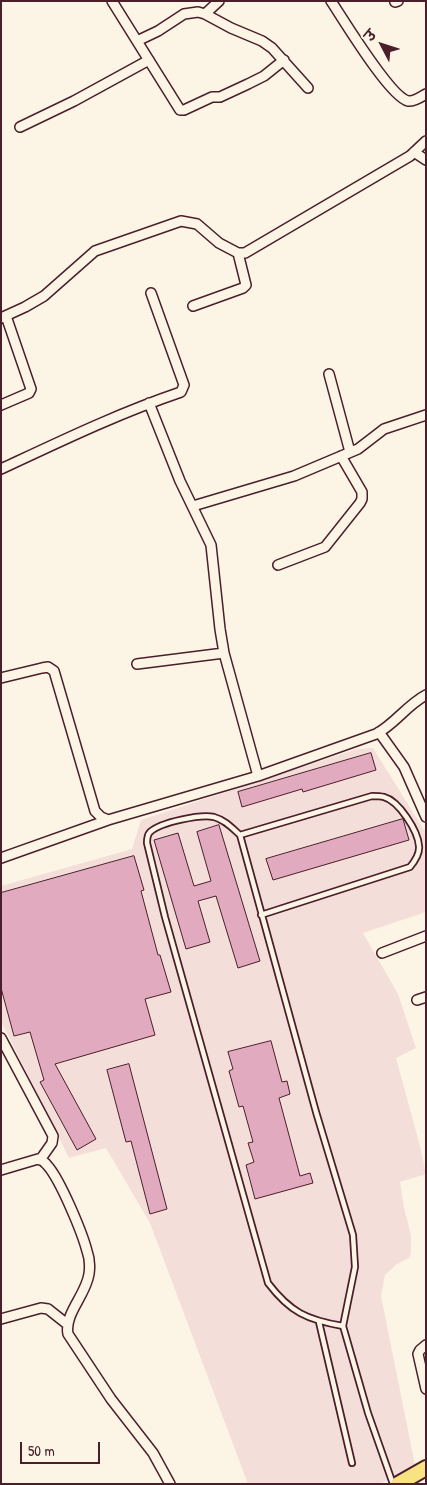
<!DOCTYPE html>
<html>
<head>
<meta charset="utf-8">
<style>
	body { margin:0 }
	#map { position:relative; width:427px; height:1485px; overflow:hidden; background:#fcf5e5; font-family:"Patrick Hand","Playpen Sans Deva",sans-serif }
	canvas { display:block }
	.frame { position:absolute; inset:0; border:2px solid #4a1f2b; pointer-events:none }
	.north { position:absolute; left:357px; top:20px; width:50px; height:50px; -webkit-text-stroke:4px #fcf5e5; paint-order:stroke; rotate:310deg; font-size:14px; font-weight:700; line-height:20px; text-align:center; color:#4a1f2b }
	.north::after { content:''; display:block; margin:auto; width:18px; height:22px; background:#4a1f2b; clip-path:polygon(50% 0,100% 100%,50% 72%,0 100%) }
	.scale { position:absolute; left:20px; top:1442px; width:80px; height:22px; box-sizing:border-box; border:2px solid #4a1f2b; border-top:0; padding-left:6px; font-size:15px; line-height:18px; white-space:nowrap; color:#4a1f2b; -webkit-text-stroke:4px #fcf5e5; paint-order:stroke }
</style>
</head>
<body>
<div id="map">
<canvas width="427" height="1485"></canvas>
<div class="frame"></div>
<div class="north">उ</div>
<div class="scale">50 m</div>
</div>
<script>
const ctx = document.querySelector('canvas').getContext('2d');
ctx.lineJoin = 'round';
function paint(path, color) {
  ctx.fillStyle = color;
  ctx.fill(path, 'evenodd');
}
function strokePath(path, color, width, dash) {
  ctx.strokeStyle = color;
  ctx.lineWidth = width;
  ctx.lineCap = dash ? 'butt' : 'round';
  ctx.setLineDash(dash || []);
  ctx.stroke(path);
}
const built = new Path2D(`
	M373,748L426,833V912L363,933L398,994L416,1048L396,1058L420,1146L426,1174L400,1182L404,1208L411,1235V1253L409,1258L397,1264L385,1275L381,1296L415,1465L380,1484H248L150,1223L106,1148L69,1158L1,1021V886L132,849L141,820L357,749Z`);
const building = new Path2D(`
	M371,753L376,770L303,792L302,789L242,807L238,792Z
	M403,819L409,840L273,880L266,859Z
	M219,825L260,961L238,968L216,896L198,901L210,942L186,949L154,840L178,833L194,886L211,881L197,832Z
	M134,856L144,890L141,891L158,955H160L171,992L145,999L155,1035L55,1064L96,1139L77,1150L40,1082L44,1080L30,1032L14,1036L1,988V893Z
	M271,1041L282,1082L287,1081L290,1094L279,1098L300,1176L310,1173L313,1183L255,1199L246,1165L254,1162L248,1143L253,1142L243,1106L239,1107L229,1071L233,1069L228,1052Z
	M129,1064L167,1209L150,1214L131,1141L126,1142L107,1070Z`);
const lane = new Path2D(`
	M240,835L372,796C376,796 380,796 384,797C399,801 418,831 419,846C420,854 415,861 410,867L261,915
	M319,1322L352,1463
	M343,1326C307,1320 290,1312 268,1283L165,917L147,843C147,839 147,835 150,832C161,822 201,814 214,817C225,820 232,828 240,835L316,1112L353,1235L355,1267L343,1326L368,1413L393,1484`);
const street = new Path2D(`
	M112,1L180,110H184L212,97H220L248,84L264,76L284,60
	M331,1C343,19 390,97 408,101C414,102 421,97 426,94
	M395,2L398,1
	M205,14L219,1
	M137,41L158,31L184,14L198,12L205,14L231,28L262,41L272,48L308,88
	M20,127L74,101L149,60
	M414,152L426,160
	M193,306L243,288L246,285L238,253
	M1,318L25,307L44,296L95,251L181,221L197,224L219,243L238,253H245L410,156L426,141
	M329,374L350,452
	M149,403L180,481L211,545L220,629L224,653L258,776
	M1,405L29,393L31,389L6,316
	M1,469C61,441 119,413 181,392L184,385L151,293
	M193,506L294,476L358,449L384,429L426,415
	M278,565L325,547L360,503L362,499V492L341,456
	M137,664L224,653
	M1,678L42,668L48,667L54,671L95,811L101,817L108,820L258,776L376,734C395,724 407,705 426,695
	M379,732L404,767L426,817
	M1,858L108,820
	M382,953L426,936
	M417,1000L426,997
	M1,1038L53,1136L52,1143L40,1160
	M1,1170L38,1159C42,1160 44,1161 47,1165C60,1179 82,1232 87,1251C90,1259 90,1267 89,1274C86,1295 64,1314 68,1334L111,1399L153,1453L170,1484
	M1,1319L41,1308L48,1309L67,1324
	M426,1345L420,1350L418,1354L426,1389`);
const primary = new Path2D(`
	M398,1484L426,1468`);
paint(built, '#f4ded9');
paint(building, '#e2aabe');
strokePath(building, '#4a1f2b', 1);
strokePath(lane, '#4a1f2b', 8);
strokePath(street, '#4a1f2b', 12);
strokePath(primary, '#4a1f2b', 18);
strokePath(lane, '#fcf5e5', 4.5);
strokePath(street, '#fcf5e5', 9);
strokePath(primary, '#f8e281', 14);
</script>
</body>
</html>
